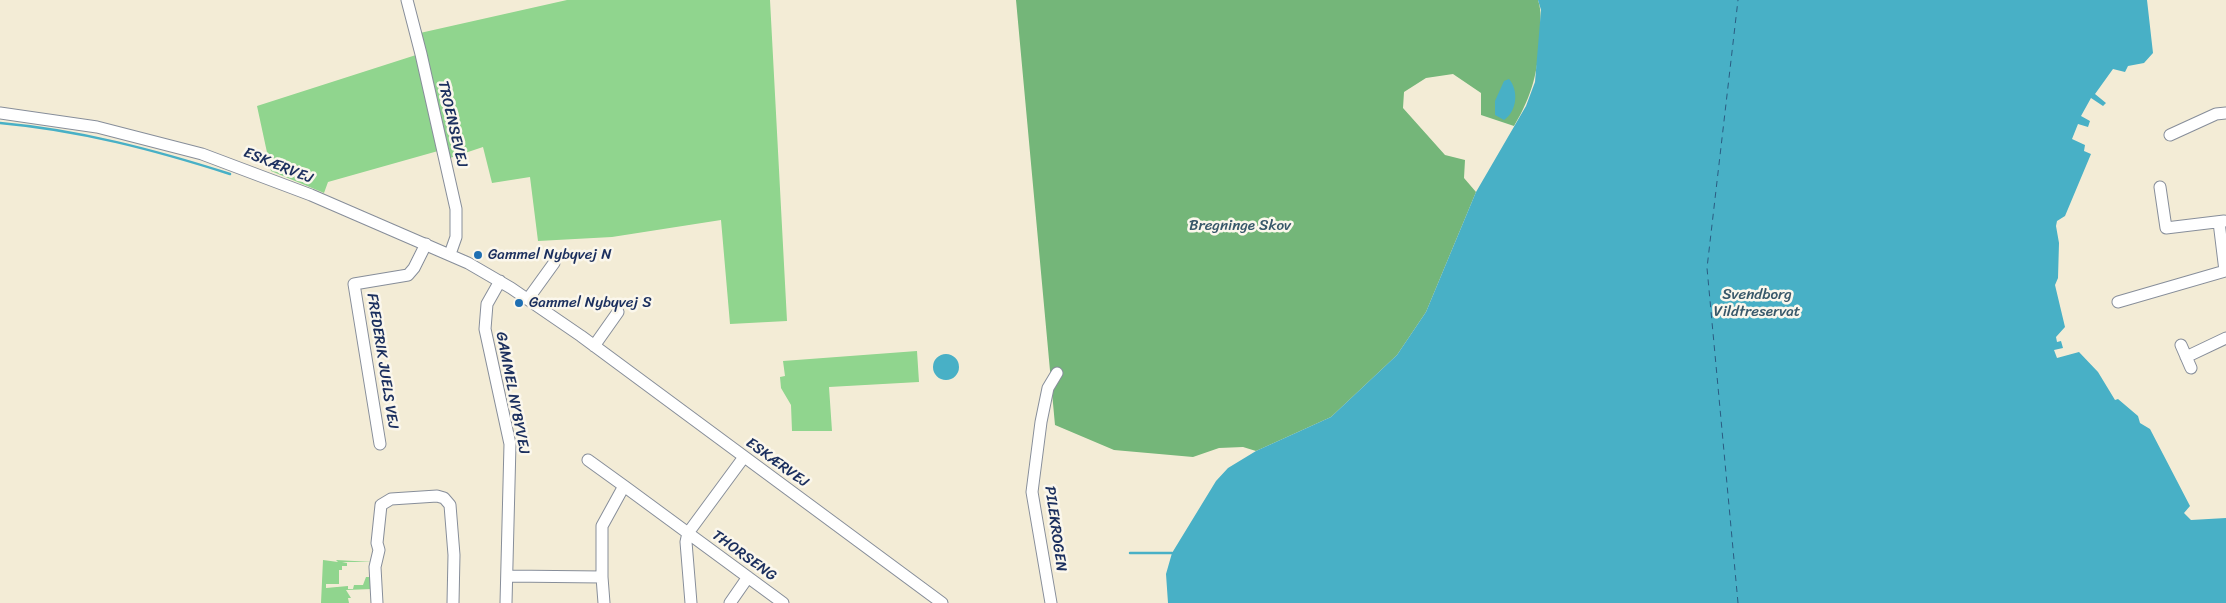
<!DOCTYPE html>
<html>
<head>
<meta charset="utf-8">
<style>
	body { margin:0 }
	canvas { display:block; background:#f3ecd6 }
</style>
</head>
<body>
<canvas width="2226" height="603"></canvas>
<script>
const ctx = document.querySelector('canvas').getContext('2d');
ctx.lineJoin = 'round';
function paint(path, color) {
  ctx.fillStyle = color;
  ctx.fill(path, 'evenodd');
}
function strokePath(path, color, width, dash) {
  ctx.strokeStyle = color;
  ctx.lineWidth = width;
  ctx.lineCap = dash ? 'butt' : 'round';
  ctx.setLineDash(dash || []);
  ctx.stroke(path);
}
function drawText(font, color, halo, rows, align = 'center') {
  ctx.font = font + ' Sriracha,sans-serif';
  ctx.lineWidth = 5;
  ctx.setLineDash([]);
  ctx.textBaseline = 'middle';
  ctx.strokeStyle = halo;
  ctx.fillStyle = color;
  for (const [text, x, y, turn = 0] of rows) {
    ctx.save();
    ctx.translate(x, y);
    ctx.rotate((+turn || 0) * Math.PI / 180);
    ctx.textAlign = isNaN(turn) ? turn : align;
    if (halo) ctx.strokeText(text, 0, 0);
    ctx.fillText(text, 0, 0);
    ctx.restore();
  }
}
const green = new Path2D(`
	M567,0H770L787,321L730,324L721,220L612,237L538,241L530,177L492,183L483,147L450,158L420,33Z
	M416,55L438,151L328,182L324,193L271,171L257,106Z
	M917,351L919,382L829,387L832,431H792L791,405L781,388L780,377L785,376L783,361Z
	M323,560L338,562L336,560L373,562H342L347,563V566H342V570H339V584H326V588L348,586V589H353L354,585H363L366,577H372V589L346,590L351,598H348L349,603H321Z`);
const forest = new Path2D(`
	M1016,0H1538C1542,12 1540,22 1540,34C1538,71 1533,94 1514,126L1481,115V93L1453,74L1426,78L1404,92L1403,108L1445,155L1465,160L1464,178L1476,192L1426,312L1397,355L1331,417L1256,451L1243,447L1219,448L1193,457L1114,450L1055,425Z`);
const water = new Path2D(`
	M1538,0H2147L2153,53L2144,63L2128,66L2125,72L2113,69L2095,94L2106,103L2103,106L2091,98L2081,116L2090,121L2088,127L2078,124L2072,139L2085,145L2084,151L2091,154L2065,216L2057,221L2056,226L2059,243L2058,278L2055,285L2065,327L2056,337L2057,342L2061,341L2063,348L2054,350L2057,358L2079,352L2098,372L2115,400L2118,399L2138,416L2140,423L2150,429L2190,506L2184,513L2191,520L2226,518V603H1168L1166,574L1172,553L1216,481L1228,468L1256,451L1331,417L1397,355L1426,312L1476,192L1526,106L1535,82L1541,10Z
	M1509,79C1519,91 1517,111 1504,120L1495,115V101L1504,81Z
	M933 367a13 13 0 1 1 26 0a13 13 0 1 1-26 0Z`);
const stream = new Path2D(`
	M0,123C79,130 155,150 230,174
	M1130,553H1172`);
const ferry = new Path2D(`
	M1738,603L1707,268L1738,0`);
const minor = new Path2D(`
	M407,0L421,54L456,209V237L450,254
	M0,113L97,127L202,154L311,195L468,263L511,288L581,336L942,603
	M2170,135L2216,114L2226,113
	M2160,187L2166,228L2224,221
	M500,281L487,304L485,329L510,444L506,603
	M528,299L554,263
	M2118,302L2225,271L2219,222
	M2181,345L2191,368
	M594,346L618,312
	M2186,357L2226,338
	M380,444L354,284L408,275L414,268L426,244
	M588,460L624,486L602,526V577
	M624,486L783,603
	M507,576L602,577L604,603
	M377,603L375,567L379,550L377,543L381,505L391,499L437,496L444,498L450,505L454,555L453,603
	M691,603L686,542L688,533L744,457
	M730,603L748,577
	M1051,603L1032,492L1041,422L1048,388L1057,373`);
const markers = [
	[478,255,5,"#1f6fb2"],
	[519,303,5,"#1f6fb2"]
];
const streetNames = [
	["TROENSEVEJ",452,124,77],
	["ESKÆRVEJ",278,166,22],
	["FREDERIK JUELS VEJ",382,361,81],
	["GAMMEL NYBYVEJ",512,393,79],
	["ESKÆRVEJ",777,463,36],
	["PILEKROGEN",1055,529,82],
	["THORSENG",744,556,36]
];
const parkNames = [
	["Bregninge Skov",1240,226],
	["Svendborg",1757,295],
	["Vildtreservat",1757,312]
];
const poiNames = [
	["Gammel Nybyvej N",488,255],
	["Gammel Nybyvej S",529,303]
];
paint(green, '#90d58e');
paint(forest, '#74b679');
paint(water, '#48b0c6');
strokePath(stream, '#48b0c6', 2.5);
strokePath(ferry, '#2b5c82', 1, [6, 5]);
strokePath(minor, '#878e9a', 13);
strokePath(minor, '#fff', 11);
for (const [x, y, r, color] of markers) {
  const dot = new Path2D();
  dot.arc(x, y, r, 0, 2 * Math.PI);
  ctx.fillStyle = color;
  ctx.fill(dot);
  strokePath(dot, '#fbf7ec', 2);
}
drawText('15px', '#1b2f5e', '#fbf7ec', streetNames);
drawText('15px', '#38586a', '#fbf7ec', parkNames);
drawText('15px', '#1b2f5e', '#fbf7ec', poiNames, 'left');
</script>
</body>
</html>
